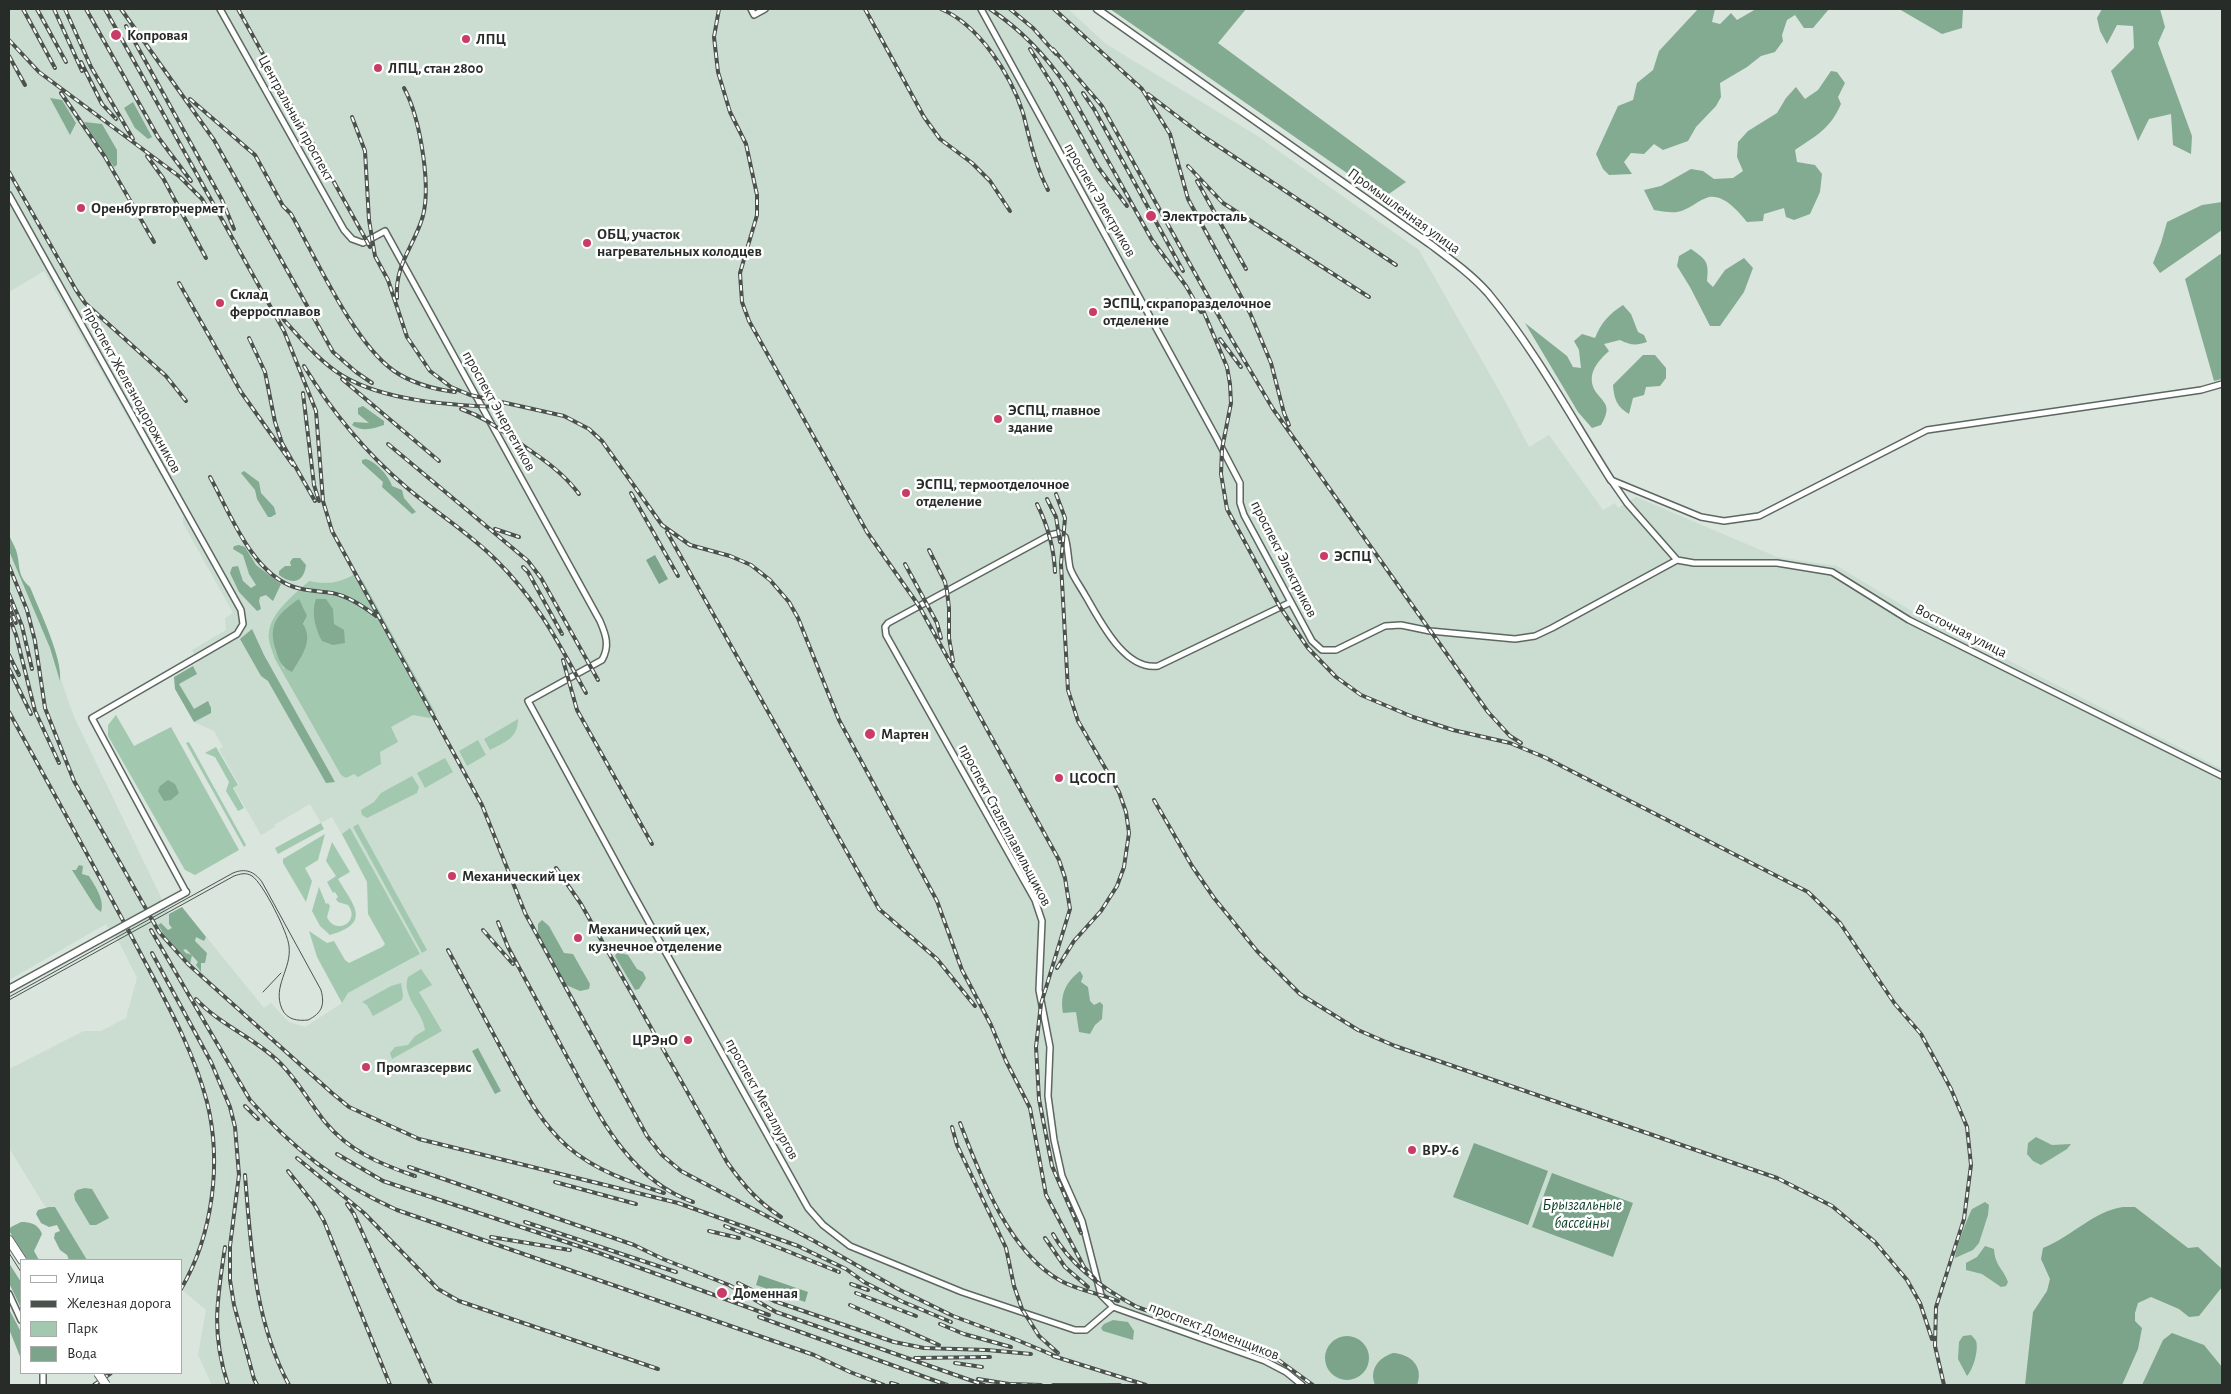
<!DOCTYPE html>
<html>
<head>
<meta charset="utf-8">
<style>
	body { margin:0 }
	#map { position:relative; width:2231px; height:1394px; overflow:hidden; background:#d9e5dd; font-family:"Alegreya Sans",sans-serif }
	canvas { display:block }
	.frame { position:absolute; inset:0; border:10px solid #272c29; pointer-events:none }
	.legend { position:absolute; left:20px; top:1259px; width:162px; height:115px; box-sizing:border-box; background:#fff; border:1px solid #a9aba9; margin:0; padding:6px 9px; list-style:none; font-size:15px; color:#272c29 }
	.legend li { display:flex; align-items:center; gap:10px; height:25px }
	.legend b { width:25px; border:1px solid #a9aba9 }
</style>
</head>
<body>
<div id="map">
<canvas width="2231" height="1394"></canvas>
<div class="frame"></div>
<ul class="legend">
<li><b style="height:6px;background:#fff"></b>Улица</li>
<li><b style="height:6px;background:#4b524e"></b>Железная дорога</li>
<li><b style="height:14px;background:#a2c9b0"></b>Парк</li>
<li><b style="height:14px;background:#7ca48b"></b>Вода</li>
</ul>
</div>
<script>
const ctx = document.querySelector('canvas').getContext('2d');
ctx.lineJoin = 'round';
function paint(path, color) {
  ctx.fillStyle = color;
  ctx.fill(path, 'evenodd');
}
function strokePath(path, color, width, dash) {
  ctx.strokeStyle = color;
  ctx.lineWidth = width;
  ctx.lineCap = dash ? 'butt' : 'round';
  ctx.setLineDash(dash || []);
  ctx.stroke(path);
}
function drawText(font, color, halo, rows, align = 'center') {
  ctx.font = font + ' "Alegreya Sans",sans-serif';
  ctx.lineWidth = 5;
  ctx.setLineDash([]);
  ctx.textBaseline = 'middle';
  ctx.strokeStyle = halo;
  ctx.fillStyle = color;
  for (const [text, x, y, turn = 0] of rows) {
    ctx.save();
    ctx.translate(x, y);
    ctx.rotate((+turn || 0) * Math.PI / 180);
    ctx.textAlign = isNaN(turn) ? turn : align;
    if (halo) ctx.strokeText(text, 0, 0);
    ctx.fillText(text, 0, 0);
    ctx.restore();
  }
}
const built = new Path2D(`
	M9,9H1068L1106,44L1256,135L1419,250L1505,401L1529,447L1549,435L1603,510L1615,503L1618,508L1636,497L1777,557L1837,566L1915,613L2222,769V1385H212L198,1355L206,1310L181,1289V1260H78L9,1148V1069L84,1031H101L126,1018L137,978L120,944L106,924L9,980V551L50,648L74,717L169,914L182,907L264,1008L271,1003L289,1022L305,1027L342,1003L348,993L412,959L332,817L321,823L310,804L274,825L275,827L261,835L234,788L239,785L219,749L223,747L214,731L194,722L175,689L174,677L199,662L192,650L226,630L225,618L233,613L183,523V515L44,271L9,292Z`);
const green = new Path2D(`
	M355,574L363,581L436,714L430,718L413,715L391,727L398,742L380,752L381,764L358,777L354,774L346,778L341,775L275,659C273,653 270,646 269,640C266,615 293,596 309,581C327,585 339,583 355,574ZM289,606L307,616L284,669C271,642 266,629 289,606Z
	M116,715L134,746L171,727L239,850L195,875L185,870L108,736V725Z
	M518,719C518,738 505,742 490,750L484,739Z
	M478,740L486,755L467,766L459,751Z
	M189,742L246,845L244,847L186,743Z
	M216,747L238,785L233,788L244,808L238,811L226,791L229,782L215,757L205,753Z
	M445,758L453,772L425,788L417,773Z
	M412,776L419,787L417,793L367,818L362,815L361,810L374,802L381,793Z
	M321,823L324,829L278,854L275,848Z
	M358,824L427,950L422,953L353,827Z
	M350,828L420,954L348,993L342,1003L317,957L309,931L327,943L334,941L345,960L349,963L382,947L385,944L368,914L367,882L342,834Z
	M325,834L318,860L305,868L312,881L306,902L283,863V859Z
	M332,842L350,872L338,879C354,906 372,923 330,935L320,926L312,911L319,887L326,904L328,903L330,906L327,917C335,936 361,922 348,905L338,902L336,899L338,897L335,892L333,893L327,882L336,876L326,861Z
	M421,969L432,985L419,992L442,1031L392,1059L390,1053L395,1047L408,1045L415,1036L425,1030C423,1012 401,996 408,977Z
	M401,983L403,995L402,1000L373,1016L367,1005L362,1002L391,986Z`);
const forest = new Path2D(`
	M1110,9H1246L1218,43L1406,182L1383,198Z
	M1698,9H1715L1712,22L1720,24L1731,13L1737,20L1756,9H1829L1813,28H1804L1795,15L1787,20L1782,35L1783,41L1775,52L1761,56L1747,67L1720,83L1721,97L1716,106L1696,127L1688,141L1663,150L1654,144L1644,154L1631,153L1624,162L1632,174L1609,175L1603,169L1596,154L1618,106L1633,100L1637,83L1653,70L1659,51Z
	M1899,9H1963L1962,28L1942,34Z
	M2102,9H2160L2165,27L2158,43L2192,136L2191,154L2173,145L2171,114L2149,119L2138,141L2111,71L2134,48L2133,26L2117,25L2107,44L2100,31L2097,18Z
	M1831,71L1837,72L1845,83L1838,97L1841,104C1830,129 1817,135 1795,150L1797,162L1815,165L1822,174L1820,192L1810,214L1794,220L1786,217L1784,208L1764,214L1763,221L1747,222C1739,212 1724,194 1709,197C1698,200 1689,210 1677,212C1670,213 1661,211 1654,210L1644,190L1661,186L1691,169L1703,171L1714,179L1733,178L1743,171L1737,157L1738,142L1748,131L1777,113L1786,98L1796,87L1805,99L1818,90Z
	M50,98L62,100L76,123L70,135Z
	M133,102L152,137L148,139L135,128L124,108Z
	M84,122L102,124L117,150V165L114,167Z
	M2222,202V230L2160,273L2153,263L2161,243L2167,222L2202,205Z
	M1691,249C1707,260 1709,262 1707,281L1713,287L1725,270L1744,258L1753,268L1744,292L1720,326H1710L1690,287L1677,266L1679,256Z
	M2222,253V379L2214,381L2185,279Z
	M1623,305L1631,314L1638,332L1644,335L1647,342C1636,346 1630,345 1620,340L1604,344L1609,351C1598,361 1587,373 1594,389C1597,395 1604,400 1606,406C1608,412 1604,420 1601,425L1592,428L1578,412L1525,323L1567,356L1573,367L1581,368L1579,350L1574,341L1582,334L1595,338C1601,323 1609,314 1623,305Z
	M1643,355H1655L1666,368V378L1660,386L1646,387L1644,395L1633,398L1629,414C1617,407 1614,399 1613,385Z
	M363,406L384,421V425C373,429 362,432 352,425L354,422L369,423L358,414V408Z
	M366,459C376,462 389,476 392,486L402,490L404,498L416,512L412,514L382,487L383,482L362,463V460Z
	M244,471L259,482L261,493L274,507L276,514L271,517H268L257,499L255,490L241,473Z
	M9,535C11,540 14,545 16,550C21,565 16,575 30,587C39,610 63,658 60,681L50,648L9,551Z
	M239,545L245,547L256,565L281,584L273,601L266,595L260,597L259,601L261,609L257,611L239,592L230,573L232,567L238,566L243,581L251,588L256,585L249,574L243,555L233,549L234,546Z
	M293,558H300L306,565C304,583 292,585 279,575V571L285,566H291L290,562Z
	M299,599L307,616L303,624C314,641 301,657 292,672C282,668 279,661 276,651C267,625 278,613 299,599Z
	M316,599H326L333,609L334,624L344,630L345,643L333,645L322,641C315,629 311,611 316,599Z
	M252,629L264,655L335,782L326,783L268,681L261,676L240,639Z
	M193,666L197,674L179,684L194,709L208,701L211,708V713L194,722L175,689L174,677Z
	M168,780L175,784L179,793L171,800L164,801L158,791L160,786Z
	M79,865L83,866L82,874L89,876C95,886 105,900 101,912L96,908L72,870H76Z
	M182,907L206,937L204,941L196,937L195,941L207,953L205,963H201V972L196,965L198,962L186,949L183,950L186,953L192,955L190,964L163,933L158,925L161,923L168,930L172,928L169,924V914Z
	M542,920L549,926L564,953L573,954L590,984L589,989L580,991L566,985L538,938V924Z
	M617,952L628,955L637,969L643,972L646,978L639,989L635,990L615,956Z
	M1080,971L1083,976L1081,982L1088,987L1090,1001L1094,1005L1100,1002L1103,1005L1102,1019L1095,1025L1090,1034L1079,1032L1076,1012L1063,1013C1060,995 1065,983 1080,971Z
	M478,1048L501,1091L495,1094L472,1051Z
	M2036,1137L2052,1145L2071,1144L2067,1149L2041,1165L2033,1161L2027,1154L2028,1143Z
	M85,1188L92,1189L109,1218L96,1225H90L75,1200L74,1194L77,1190Z
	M1985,1202L1989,1205L1988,1215L1979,1243L1973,1250L1955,1258C1956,1247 1967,1219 1972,1209Z
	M49,1207H55L87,1260H69L67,1255L60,1250L54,1238L55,1233L60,1231L57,1225L49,1227L41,1223L36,1214L38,1210Z
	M21,1222C31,1222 38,1224 42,1234L34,1251L39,1260H28L11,1234L9,1230L11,1227Z
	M1985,1246L1994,1249C1995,1266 2003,1268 2008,1282L2006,1286L2001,1287L1982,1274L1966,1270V1263L1977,1257Z
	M9,1263L21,1282V1308L9,1283Z
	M9,1309L21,1332V1359L9,1329Z
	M1113,1320L1128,1322L1134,1331L1133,1340L1103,1331L1101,1328L1104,1324Z
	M1971,1335C1973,1337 1975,1339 1976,1341C1979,1350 1973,1370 1967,1376L1958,1359L1959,1342L1963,1336Z`);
const water = new Path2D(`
	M655,555L668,579L659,584L646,560Z
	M1474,1143L1548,1171L1528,1225L1453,1197Z
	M1552,1173L1633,1203L1613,1257L1532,1227Z
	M2123,1207H2135L2188,1248L2198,1247L2222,1269V1287L2199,1316L2189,1317L2179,1309L2151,1297L2138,1303L2135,1313V1321L2142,1328L2138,1349L2122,1385H2025L2033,1312L2047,1291L2050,1279L2041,1259L2043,1248C2071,1237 2094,1211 2123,1207Z
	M759,1275L808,1292L805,1302L756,1285Z
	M2172,1333L2204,1345L2222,1367V1385H2142L2163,1340Z
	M1325 1358a22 22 0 1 1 44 0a22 22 0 1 1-44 0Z
	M1393,1353C1411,1354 1424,1367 1417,1385H1375C1369,1370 1378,1358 1393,1353Z`);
const minor = new Path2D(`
	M220,9L344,230L352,239L363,243L385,231L600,621C606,635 610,646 602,660L528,701L631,890L808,1208L823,1225L850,1246L962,1292L1075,1330H1086L1113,1307
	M751,9L754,15L765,9
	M981,9L1216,437L1240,483V503L1244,515L1312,641L1322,650H1336L1385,626L1401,625L1430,631L1515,639L1535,636L1552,628L1677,560
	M9,195L241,610L243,624L237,634L92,718L186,892
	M1611,480L1701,517L1724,521L1759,516L1927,430L2201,390L2222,384
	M1611,480L1627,503L1677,560
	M1677,560L1694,563H1777L1832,572L1909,620L2222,776
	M1291,602L1158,666C1124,671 1100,620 1085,595C1080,586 1073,577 1070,568C1068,558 1068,547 1065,537L1059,533L1050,535L888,623L885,627L886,635L1035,900L1042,921L1039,990L1050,1047L1048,1096L1054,1140L1062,1176L1082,1221L1101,1295L1113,1307L1265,1361L1286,1372L1302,1385
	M9,1294L21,1320
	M43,1373V1385`);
const tertiary = new Path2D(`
	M1097,9L1430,244C1450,259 1471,274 1488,293C1535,350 1571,417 1611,480
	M162,905L186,892
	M9,989L100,939`);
const primary = new Path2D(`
	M9,1240L22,1260`);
const tram = new Path2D(`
	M263,992L281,973
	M9,997L233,873C245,868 254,871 262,882L321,990C325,1005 322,1013 308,1020C298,1021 287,1020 282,1009C272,986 292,969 289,946C288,933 263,883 252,876C246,872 240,874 234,876L9,1000
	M9,1253L21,1272
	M94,1373L102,1385`);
const rail = new Path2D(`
	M23,9L55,68
	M37,9L66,62
	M54,9L82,71
	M65,9L91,67L133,139
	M86,9L158,137L191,181
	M105,9L284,331L316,411L323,501L332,531L482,805L525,913L647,1136L662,1155L681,1171L816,1242L900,1290L953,1316L1017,1340L1060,1358
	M121,9L214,140L333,352L356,372L372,383
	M238,9L370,247
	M719,9L714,37L718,72L730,112L746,144L757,195V215L740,273L742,302L749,321L867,532L919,606L1059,860L1065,878L1070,909L1041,1004L1036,1047L1039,1099L1052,1166L1081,1233
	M865,9L924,117L940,139L972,163L990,181L1010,211
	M941,9C979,25 1011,75 1023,113C1030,140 1035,165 1048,190
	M990,9C1020,29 1047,57 1067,87L1152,240L1186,286L1201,312
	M1010,9L1033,28L1056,54
	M1054,9L1142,89L1170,134L1188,199L1250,313L1271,363L1284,413L1289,425
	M126,26L222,200L234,229
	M9,40L39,72L180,177L202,199L209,211
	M1030,49L1055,89L1098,167L1127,206
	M1053,49L1102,106L1231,338L1273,409L1488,712L1510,736L1521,743
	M9,56L25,85
	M81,62L102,104L116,119
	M61,93L105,157L154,242
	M1083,93L1094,109L1183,271
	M1148,94L1203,136L1396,265
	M190,99L255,155L283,206L291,214C316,258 353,342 394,371C413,384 433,389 455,392
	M352,117L365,151L369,220L375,256L388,280L407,337L430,371L451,387L470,395L564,416L589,429L602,441L662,525L690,545L730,556L751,565L770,580L789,602L798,618L839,720L937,901L962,970L991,1025L1006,1061L1030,1108L1046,1195L1084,1267L1095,1279
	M147,156L163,178L206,258
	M1188,166L1223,203L1369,297
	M9,172L76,290L85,303L166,376L186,401
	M1197,181L1246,269
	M179,283L241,392L293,465
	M397,298C395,266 411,250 421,222C433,191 420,117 404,88
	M1200,303L1227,367L1230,384L1231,403L1222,449L1221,474L1227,509L1280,607L1308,648L1336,677L1361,695L1413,717L1453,730L1510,743L1544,757L1808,892L1840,923L1895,1004L1921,1034L1951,1089L1967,1127L1971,1165L1964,1219L1936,1307L1935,1346L1944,1385
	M280,313L284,320C302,340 320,362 343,376C385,401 449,405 497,407
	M249,338L265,372L275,422L282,443L315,501
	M1220,339L1241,367
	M304,366C332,412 365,452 406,487C435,512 468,532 495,559C537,600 558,642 586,693
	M342,379L439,461
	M303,393L314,485L319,501
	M461,409C484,417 498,428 518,442C541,458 562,471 579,494
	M388,444L528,561L541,578L598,680
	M210,477C230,513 252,573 294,587C306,591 319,591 332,593C348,596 363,606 376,616
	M631,493L678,576
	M1056,494L1065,518L1061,564L1068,690L1078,721L1119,792L1126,812L1129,833L1124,867L1117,886L1101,911L1074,941L1057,968
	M1047,499L1056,517L1060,542
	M1037,504C1048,526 1054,548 1055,572
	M495,529L519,537
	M667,532L879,909L937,959L975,1006
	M929,550L945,582L947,591L949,608V638L953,661
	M905,564L937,623L941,638
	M9,566L27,610L35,641L45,708L74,781L159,932L188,964L332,1093L349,1107L419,1139L678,1203L798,1246L846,1269L864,1282L901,1301L951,1322
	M523,567L528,572L562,634
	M9,594L22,626L32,669
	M9,606L16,623
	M9,617L16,635L35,711L59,763
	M9,655L19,675
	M563,660L577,710L652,844
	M9,669L31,714
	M9,712C51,788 93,864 134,941C161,993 192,1045 207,1102C222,1162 213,1235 181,1289
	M1154,800L1192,866L1214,898L1257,951L1300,994L1358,1030L1395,1046L1777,1178L1832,1206L1875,1242L1907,1280L1920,1303L1932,1339
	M556,868L581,904L727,1162C743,1185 758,1202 781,1217
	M498,922L508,947C527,983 547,1019 566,1055C597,1111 627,1179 693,1202
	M151,930L250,1100C294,1150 337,1183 397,1210L814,1355L850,1372L884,1385
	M483,930L513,964
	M448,950C466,983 484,1017 502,1050C521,1085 538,1121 568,1147C596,1171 630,1182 664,1193
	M152,953L211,1062L230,1107L235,1127L239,1175L230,1246V1280L234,1305L254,1379L257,1385
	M196,999C220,1025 253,1037 278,1061C297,1079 309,1102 325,1122C349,1151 380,1164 415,1176
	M245,1106L258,1119
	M960,1123C980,1175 1009,1253 1061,1281C1078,1290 1100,1294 1118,1301
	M952,1127L957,1145L1006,1248L1014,1286L1022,1309L1039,1336L1058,1353
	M337,1154L383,1181L599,1253L769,1315
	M297,1158L364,1213L438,1289L459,1301L658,1369
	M409,1167L634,1245L663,1259L729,1285L776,1312L984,1385
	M288,1171L314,1204L324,1221L390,1385
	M245,1175C251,1247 254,1320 289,1385
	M555,1182L636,1204
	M347,1204L354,1214L431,1385
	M525,1222L676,1272
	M725,1226L839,1272
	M709,1231L739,1238
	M1053,1234C1071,1266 1105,1290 1137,1307L1256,1349L1277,1359L1313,1385
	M491,1237L570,1250
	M1045,1238L1065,1267L1088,1287
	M225,1247C217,1301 211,1332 228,1385
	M738,1283L774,1301L894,1342L924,1348L987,1350L1031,1354
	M851,1284L868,1290
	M856,1293L916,1316
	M850,1305L939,1345
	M759,1317L947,1385
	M940,1324L964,1334L1011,1347
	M1053,1356L1146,1385
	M915,1358L990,1357
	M955,1363L982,1367
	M978,1379L1009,1384L1041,1385
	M891,1383L898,1385
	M94,1385L111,1373
	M1053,1385H1120`);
const tertiaryBridge = new Path2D(`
	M100,939L162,905`);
const primaryBridge = new Path2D(`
	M98,1373L106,1385`);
const markers = [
	[116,35,6,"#ca3c67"],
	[466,39,5,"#ca3c67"],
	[378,68,5,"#ca3c67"],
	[81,208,5,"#ca3c67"],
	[1151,216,6,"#ca3c67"],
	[587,243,5,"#ca3c67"],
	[220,303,5,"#ca3c67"],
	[1093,312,5,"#ca3c67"],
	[998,419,5,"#ca3c67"],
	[906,493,5,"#ca3c67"],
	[1324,556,5,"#ca3c67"],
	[870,734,6,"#ca3c67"],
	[1059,778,5,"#ca3c67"],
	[452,876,5,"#ca3c67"],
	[578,938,5,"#ca3c67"],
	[688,1040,5,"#ca3c67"],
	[366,1067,5,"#ca3c67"],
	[1412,1150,5,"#ca3c67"],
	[722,1293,6,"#ca3c67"]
];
const poiNames = [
	["Копровая",127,35],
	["ЛПЦ",476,39],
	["ЛПЦ, стан 2800",388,68],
	["Оренбургвторчермет",91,208],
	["Электросталь",1162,216],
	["ОБЦ, участок",597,234],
	["нагревательных колодцев",597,251],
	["Склад",230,294],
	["ферросплавов",230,311],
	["ЭСПЦ, скрапоразделочное",1103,303],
	["отделение",1103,320],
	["ЭСПЦ, главное",1008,410],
	["здание",1008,427],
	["ЭСПЦ, термоотделочное",916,484],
	["отделение",916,501],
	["ЭСПЦ",1334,556],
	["Мартен",881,734],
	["ЦСОСП",1069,778],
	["Механический цех",462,876],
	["Механический цех,",588,929],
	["кузнечное отделение",588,946],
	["ЦРЭнО",678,1040,"right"],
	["Промгазсервис",376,1067],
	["ВРУ-6",1422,1150],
	["Доменная",733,1293]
];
const streetNames = [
	["Центральный проспект",296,118,61],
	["проспект Электриков",1100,200,60],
	["Промышленная улица",1404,211,36],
	["проспект Железнодорожников",132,390,61],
	["проспект Энергетиков",499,411,61],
	["проспект Электриков",1284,559,63],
	["Восточная улица",1961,631,27],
	["проспект Сталеплавильщиков",1005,825,62],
	["проспект Металлургов",762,1099,61],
	["проспект Доменщиков",1214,1331,21]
];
const waterNames = [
	["Брызгальные",1582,1205],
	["бассейны",1582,1223]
];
paint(built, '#caddd0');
paint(green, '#a2c9b0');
paint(forest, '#83ab91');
paint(water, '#7ca48b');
strokePath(minor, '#5c6760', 8);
strokePath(tertiary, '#5c6760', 9);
strokePath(primary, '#5c6760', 10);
strokePath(minor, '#fff', 5);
strokePath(tertiary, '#fff', 6);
strokePath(primary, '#fff', 8);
strokePath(tram, '#4b524e', 1);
strokePath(rail, '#4b524e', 4);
strokePath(rail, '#fff', 2, [5.5]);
strokePath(tertiaryBridge, '#5c6760', 9, []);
strokePath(primaryBridge, '#5c6760', 10, []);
strokePath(tertiaryBridge, '#fff', 6);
strokePath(primaryBridge, '#fff', 8);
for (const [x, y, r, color] of markers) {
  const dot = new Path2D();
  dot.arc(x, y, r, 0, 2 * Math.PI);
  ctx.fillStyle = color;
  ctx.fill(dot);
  strokePath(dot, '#fff', 2);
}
drawText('bold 15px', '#272c29', '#fff', poiNames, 'left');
drawText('15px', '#272c29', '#fff', streetNames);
drawText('italic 16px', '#073b22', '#fff', waterNames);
</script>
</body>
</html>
